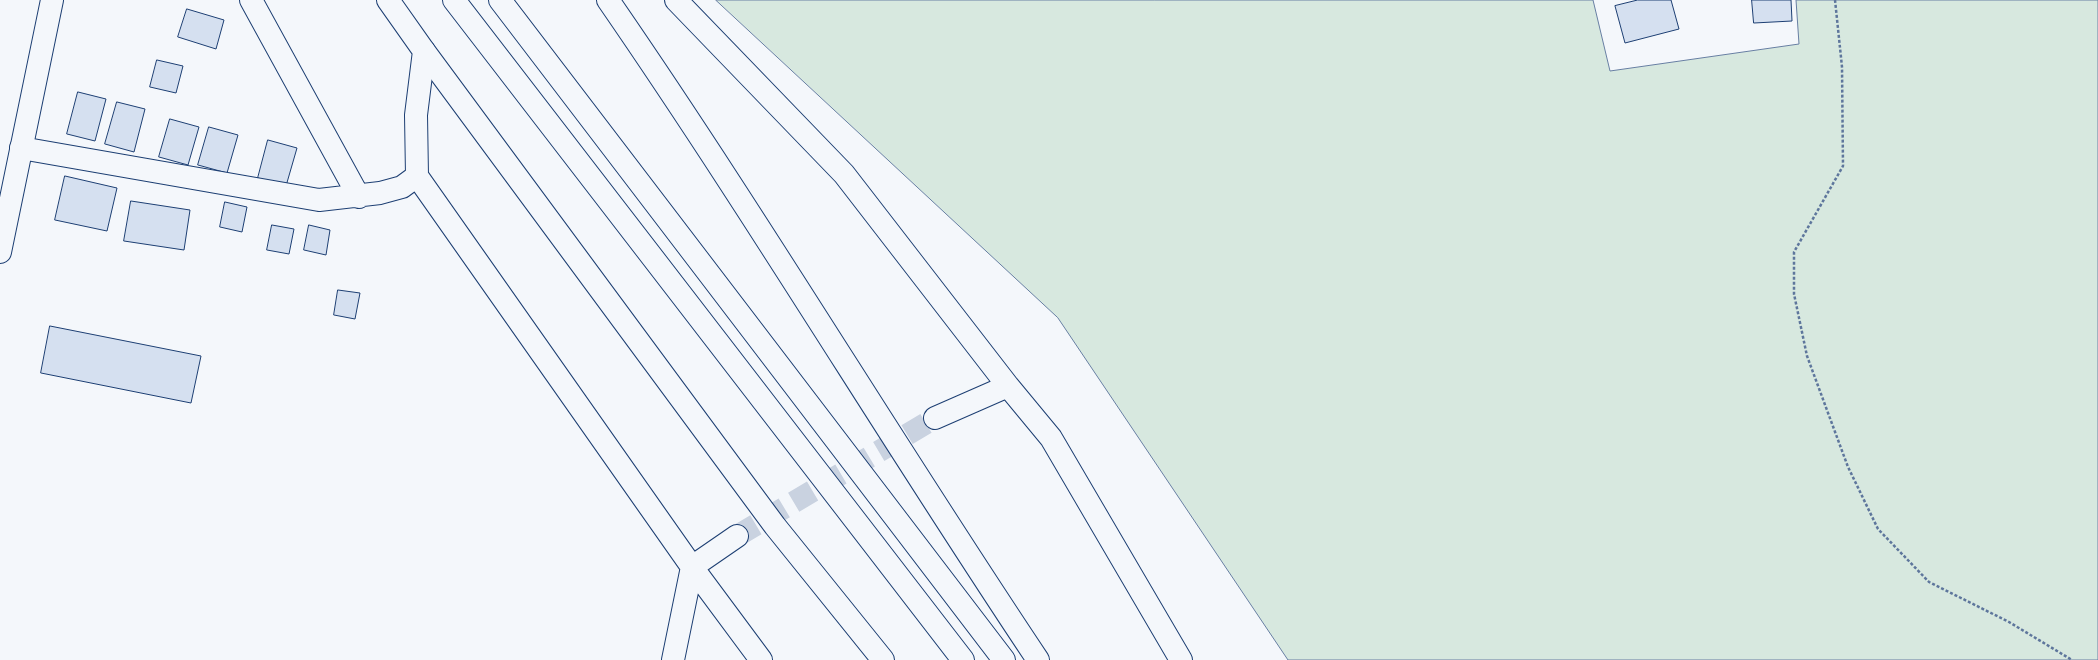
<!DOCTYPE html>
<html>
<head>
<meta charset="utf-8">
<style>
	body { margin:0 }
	canvas { display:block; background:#f4f7fb }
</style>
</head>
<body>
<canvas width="2098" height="660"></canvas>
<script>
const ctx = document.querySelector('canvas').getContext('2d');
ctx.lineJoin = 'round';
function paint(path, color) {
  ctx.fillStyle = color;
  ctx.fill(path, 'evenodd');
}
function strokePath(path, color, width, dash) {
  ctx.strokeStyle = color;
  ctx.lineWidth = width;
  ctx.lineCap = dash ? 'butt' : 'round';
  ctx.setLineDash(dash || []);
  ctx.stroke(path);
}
const green = new Path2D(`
	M716,0H1593L1610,71L1799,44L1796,0H2098V660H1288L1058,318Z`);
const building = new Path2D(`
	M1638,0H1671L1679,29L1625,43L1615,6Z
	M1752,0H1791L1792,21L1754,23Z
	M187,9L224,20L216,49L178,37Z
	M157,60L183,66L176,93L150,87Z
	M78,92L106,99L95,141L67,134Z
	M117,102L145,109L134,152L105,144Z
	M170,119L199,127L188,165L159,157Z
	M209,127L238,135L227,173L198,165Z
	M268,140L297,148L286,186L258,178Z
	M65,176L117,188L107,231L55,220Z
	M131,201L190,210L184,250L124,241Z
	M225,202L247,207L242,232L220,227Z
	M272,225L294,229L289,254L267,250Z
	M309,225L330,230L326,255L304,250Z
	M338,290L360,293L355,319L334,315Z
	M50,326L201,356L191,403L41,373Z`);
const streetTunnel = new Path2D(`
	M737,536L935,418`);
const path = new Path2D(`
	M1835,0L1842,67L1843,166L1794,252V294L1807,356L1848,467L1878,529L1929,582L2009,622L2072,660`);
const street = new Path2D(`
	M251,0L359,197
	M388,0L424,51L416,115L417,176L692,567L761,660
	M676,0L844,174L1008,386
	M21,148L319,200L380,193L402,187L417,176
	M935,418L1008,386L1051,438L1181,660
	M673,660L692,567L737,536`);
const secondary = new Path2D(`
	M0,252L52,0`);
const highway = new Path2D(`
	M454,0L963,660
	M500,0L1004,660
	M608,0C757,216 892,442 1038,660
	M424,51L775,526L883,660`);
paint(green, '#d7e8df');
strokePath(green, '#687fa3', 1);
paint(building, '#d5e0f0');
strokePath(building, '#1d3f73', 1);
strokePath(streetTunnel, '#c9d2e0', 22, [22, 11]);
strokePath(street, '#1d3f73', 24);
strokePath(secondary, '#1d3f73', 24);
strokePath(highway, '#1d3f73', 24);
strokePath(path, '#5e769c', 2.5, [3, 2]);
strokePath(street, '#f4f7fb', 22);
strokePath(secondary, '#f4f7fb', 22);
strokePath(highway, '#f4f7fb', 22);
</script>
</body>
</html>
